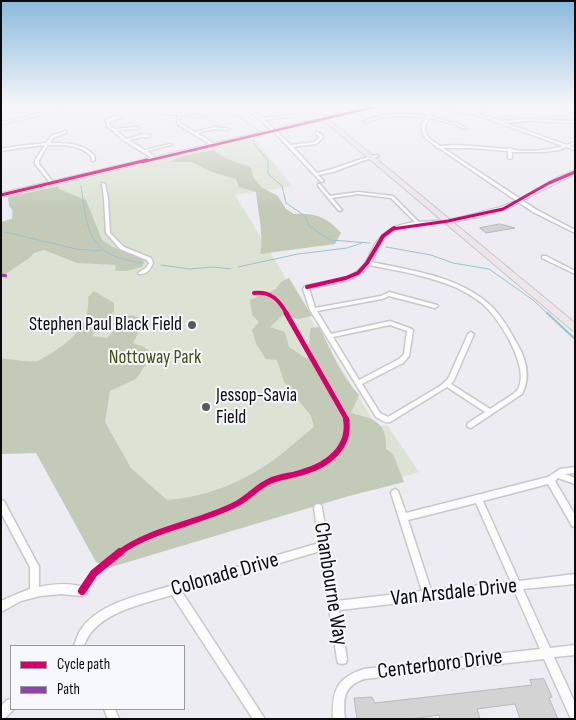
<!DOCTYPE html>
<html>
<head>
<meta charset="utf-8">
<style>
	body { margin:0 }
	#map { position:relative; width:576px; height:720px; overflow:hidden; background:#ececf2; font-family:"Sofia Sans Condensed",sans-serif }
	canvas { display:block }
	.frame { position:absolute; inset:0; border:2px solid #0b0b0e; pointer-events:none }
	.legend { position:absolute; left:10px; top:645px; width:175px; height:65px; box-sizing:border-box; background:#f7f7fe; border:1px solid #99999e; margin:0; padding:6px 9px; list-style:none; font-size:15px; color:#0b0b0e }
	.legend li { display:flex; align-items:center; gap:10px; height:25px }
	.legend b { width:25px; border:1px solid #99999e }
</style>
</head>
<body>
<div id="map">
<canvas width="576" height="720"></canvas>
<div class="frame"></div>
<ul class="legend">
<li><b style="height:6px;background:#d6006c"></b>Cycle path</li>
<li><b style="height:6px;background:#8e44ad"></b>Path</li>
</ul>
</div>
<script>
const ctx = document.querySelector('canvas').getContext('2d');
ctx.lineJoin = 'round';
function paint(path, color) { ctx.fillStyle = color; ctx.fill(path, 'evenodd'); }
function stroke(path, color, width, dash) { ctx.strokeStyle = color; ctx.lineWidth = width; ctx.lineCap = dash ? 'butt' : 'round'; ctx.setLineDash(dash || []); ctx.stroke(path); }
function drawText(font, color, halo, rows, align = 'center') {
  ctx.font = font + ' "Sofia Sans Condensed",sans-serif'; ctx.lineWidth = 4; ctx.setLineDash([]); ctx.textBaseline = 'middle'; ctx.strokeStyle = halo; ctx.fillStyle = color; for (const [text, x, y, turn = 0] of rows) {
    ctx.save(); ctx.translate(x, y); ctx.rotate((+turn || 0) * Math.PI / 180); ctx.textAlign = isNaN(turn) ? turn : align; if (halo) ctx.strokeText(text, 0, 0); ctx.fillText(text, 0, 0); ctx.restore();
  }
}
paint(new Path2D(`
	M254,138l38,48 -57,9 142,232 10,-2 32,47 -319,93 -64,-113 -35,2v-232l11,-3 -2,-24z`), '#dde3d4');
paint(new Path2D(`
	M213,150l12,8 26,9 2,10 8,10 17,9 8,13 8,5c21,-1 33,3 47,19l-6,11 -75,10c4,-20 -2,-41 -4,-62l-17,-5 -3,-8 -24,-7 -21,-10h-22l15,-6z
	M58,186l1,3 27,11 16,40 11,7 32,13 -3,7 -15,4h-12l1,-6 -39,-2 -33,-13 -10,3 -6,6 -27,18v-55l11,-3 1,-9 -4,-4 -1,-9z
	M289,278l23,38 -14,3 -15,-4 -13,12 15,5 4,15 18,12c3,-11 1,-20 4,-31l8,-1c13,24 21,48 40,68l-8,18c23,6 36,8 35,36l7,5 11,28 -55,14 -241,72 -12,-6 -60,-109 -35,1v-95c12,-1 23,4 35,2 6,-1 11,-6 17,-9 20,-12 38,-30 35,-55l6,-6 20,12v8l-22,25 15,2 12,-14 -2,-7 15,-2 13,5 -12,23 11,4 9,7 -17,25 -26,12 -5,31 26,46 36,32c38,-3 74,-17 105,-39 15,-10 27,-23 42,-34l-3,-11 -27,-34 -7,-22 -11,-1 -10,-15 -4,-14 7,-8 -7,-7 -2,-15 26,-11 5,-7z`), '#c3cbb8');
stroke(new Path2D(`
	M235,114l24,17 -2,2
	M254,139v5l14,17v13l14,12 4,17 19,13 4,10 21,14 40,3
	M81,186c7,48 7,69 61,77
	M5,232l71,17 25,2
	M386,247l45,8 22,8 36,6 44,31 15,14
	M161,265l28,4 24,-2 18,2
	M238,267l60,-13 49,-6 15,-5`), '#9cc2c9', 1);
stroke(new Path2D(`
	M547,313l28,26`), '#9cc2c9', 2);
const building = new Path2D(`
	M500,224l15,4 -29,5 -6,-5z
	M544,679l8,18 -3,1 9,21h-38l-5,-15 -38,5 3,10h-40l-1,-4 -28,4h-54l-3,-21 18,-1 3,6 157,-18 -2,-5z`);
paint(building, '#d4d3d4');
stroke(building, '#b9b7b9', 1);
const street = new Path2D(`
	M189,107h3l-7,7 22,2 -1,1 -23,-2 -4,3 1,5 15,9 20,-5 15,2 -2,1 -13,-1 -18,4 18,11v2h-2l-36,-22v-6l3,-3 -19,-1 -7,-5 2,-1 6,4 20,1z
	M242,107h3l17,11 34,-4 -1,2 -31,4 27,25 23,-3 6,-5 -4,-3v-2h2l5,4v2l-7,6 -23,3 24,26c20,-4 39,-14 60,-18l2,1 -17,5 -29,11 -15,3 6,6 -3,1 -47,-50 -20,-17z
	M433,107h8l32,5 20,-5h5l-21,6 24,8 25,-2 49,2v2l-49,-2 -21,2 62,22 8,-3v2l-5,2 5,2v2l-9,-3 -7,3 -17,2h-30v6l-2,1 -2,-1v-7l-36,-3h-29l94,62 38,20v3l-42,-21 -94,-64h-2c-9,-10 -14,-7 -16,-23l6,-7c-24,-3 -39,-4 -62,5l-2,-1c20,-11 43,-9 65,-6l6,-8zM437,108l40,7 86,31c-12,4 -42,8 -53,2l-2,1 -36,-3 -17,-1 -15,1 -10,-7 -4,-5 -1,-9 5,-7 24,6 10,5 3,-1 -11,-5 -25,-6z
	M557,107h5l13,4v2z
	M115,116l8,1 -14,5 1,4 5,3 23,-2 2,1 -2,1 -22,1 10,9 19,-5 6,1 -1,2h-8l-13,3 16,10 25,-6 2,1 -25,6 10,8 -3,1c-10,-8 -21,-13 -31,-20 -6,-5 -10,-10 -16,-13v-5h-2v-2z
	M65,131l1,2 -13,5 -3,5c17,0 32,0 44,12l1,5 -3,1 -1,-5c-12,-12 -27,-11 -43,-11l-9,15v4l14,18v2h-2l-16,-20v-4l10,-15 -26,3 -18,3v-2l18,-3 27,-3 5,-7z
	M102,183l3,1 3,15 2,34 14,14 27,11 2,5c-2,6 -7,12 -14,11l-1,-1 9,-6 2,-4 -2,-3 -27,-11 -14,-16 -2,-34z
	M318,184h2l10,12 28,-4 35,4 26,26 31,-2v2h-2c-19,3 -50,0 -64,16 -6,7 -9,16 -13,24 38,8 88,14 119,43 11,10 19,24 26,37 10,16 15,35 6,52l-51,34 -3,-1 -1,-2 1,-2 17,-11 -38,-25 -57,35c-4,2 -10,-3 -14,-5l-66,-107 -7,-21 2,-3c18,-4 41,-4 55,-17 6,-5 9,-12 12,-19 10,-19 22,-25 43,-28l-24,-24 -33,-4 -26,4 10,12 -3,1 -21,-25zM369,265c30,6 61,11 88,23 10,5 21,11 29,19 15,15 44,61 32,82 -3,5 -22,16 -28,20l-39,-25 3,-4 20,-46 -3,-2 -3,2 -20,45 -8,7 -52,31 -8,-4 -18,-29 41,-21 6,-7 4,-26 -1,-1 -22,-8 -59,13 -14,-23 65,-12 7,-3 46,12 3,-2 -1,-1 -48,-13 -8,4 -66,12 -6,-20c21,-4 46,-5 60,-23zM390,325l17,6 -3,23 -5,5 -40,21 -26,-43z
	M542,256h4l29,15v3l-33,-16z
	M575,467v6l-10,1 10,4v6l-17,-6 -3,3 20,34v12l-3,-1 -24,-42 -65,17 36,80 56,-7v10l-52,5 27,59 25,-3v10l-21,2 21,46v16h-4l-27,-60 -180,20c-21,7 -21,20 -19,40h-12c-1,-28 3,-41 31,-50l176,-20 -26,-59 -175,20 8,49 -1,4 -4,1 -4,-1 -1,-4 -17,-108 -138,41 83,127h-12l-81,-124c-29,9 -78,18 -88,51h-10c2,-6 4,-13 8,-18 19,-26 60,-33 88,-42l4,-2 1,1 144,-42 -5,-35 1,-3 3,-1 3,1 1,3 15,93 85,-10 -31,-98 1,-2 3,-2 3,2 8,22 142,-36 12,-8zM476,503l35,79 -80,8 -23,-70z
	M1,500l3,1 33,62 2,3v21c15,-3 32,-5 46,1l2,3 -2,3 -3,2 -21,-2 -21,2 -19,5 -20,11v-11l16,-7 13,-5v-22l-29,-54z
	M11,699v10h3l-9,9 -4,1v-13l6,-6z
	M104,709h11l4,10h-11z`);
const secondary = new Path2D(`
	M368,107h8l-375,90v-4z
	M575,170v4l-71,36 -29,8 -27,5 -3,-2 55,-14 17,-7 41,-23z`);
const primary = new Path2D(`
	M64,107h9l-72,18v-3z
	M305,107h5l23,16 242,200v8l-3,-1 -243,-205z`);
stroke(street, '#c8c8cc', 3);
stroke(secondary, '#c8c8cc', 2);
stroke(primary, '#c7c7ca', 2);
paint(street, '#fcfcfd');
paint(secondary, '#f4f1f5');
paint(primary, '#ece6eb');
stroke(new Path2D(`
	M1,275l6,1`), '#8e44ad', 3, [6, 3]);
stroke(new Path2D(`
	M142,162l232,-55`), '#d6006c', 2.5);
stroke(new Path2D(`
	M1,195l146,-35
	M392,229l56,-8 55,-12 46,-26 26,-11`), '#d6006c', 3);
stroke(new Path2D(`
	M307,287l39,-9 12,-5 9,-10 16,-27 11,-8
	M254,293c17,-2 25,7 33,21`), '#d6006c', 4);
stroke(new Path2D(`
	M286,313l61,107`), '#d6006c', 5);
stroke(new Path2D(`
	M119,553c30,-24 85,-31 119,-50 11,-6 20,-17 32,-22 10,-5 22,-5 33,-9 25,-7 48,-25 43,-53`), '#d6006c', 6);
stroke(new Path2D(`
	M82,591l12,-18 26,-21`), '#d6006c', 8);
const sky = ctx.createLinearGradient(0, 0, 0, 208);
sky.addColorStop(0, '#89badc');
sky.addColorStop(0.51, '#f6f6f9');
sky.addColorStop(1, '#f6f6f900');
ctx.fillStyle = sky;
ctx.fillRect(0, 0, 576, 208);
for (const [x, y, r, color] of [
	[192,325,5,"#5a5a5e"],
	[206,407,5,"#5a5a5e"]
]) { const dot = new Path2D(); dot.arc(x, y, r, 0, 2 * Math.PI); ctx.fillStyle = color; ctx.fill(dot); stroke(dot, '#f7f7fe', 2); }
drawText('19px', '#0b0b0e', '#f7f7fe', [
	["Stephen Paul Black Field",182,325],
	["Jessop-Savia",216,396,"left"],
	["Field",216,418,"left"]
], 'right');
drawText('19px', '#3f4f11', '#f7f7fe', [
	["Nottoway Park",155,358]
]);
drawText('22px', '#0b0b0e', '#f7f7fe', [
	["Colonade Drive",225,575,-16],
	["Chanbourne Way",330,584,81],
	["Van Arsdale Drive",454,593,-6],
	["Centerboro Drive",440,665,-7]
]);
</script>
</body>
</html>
